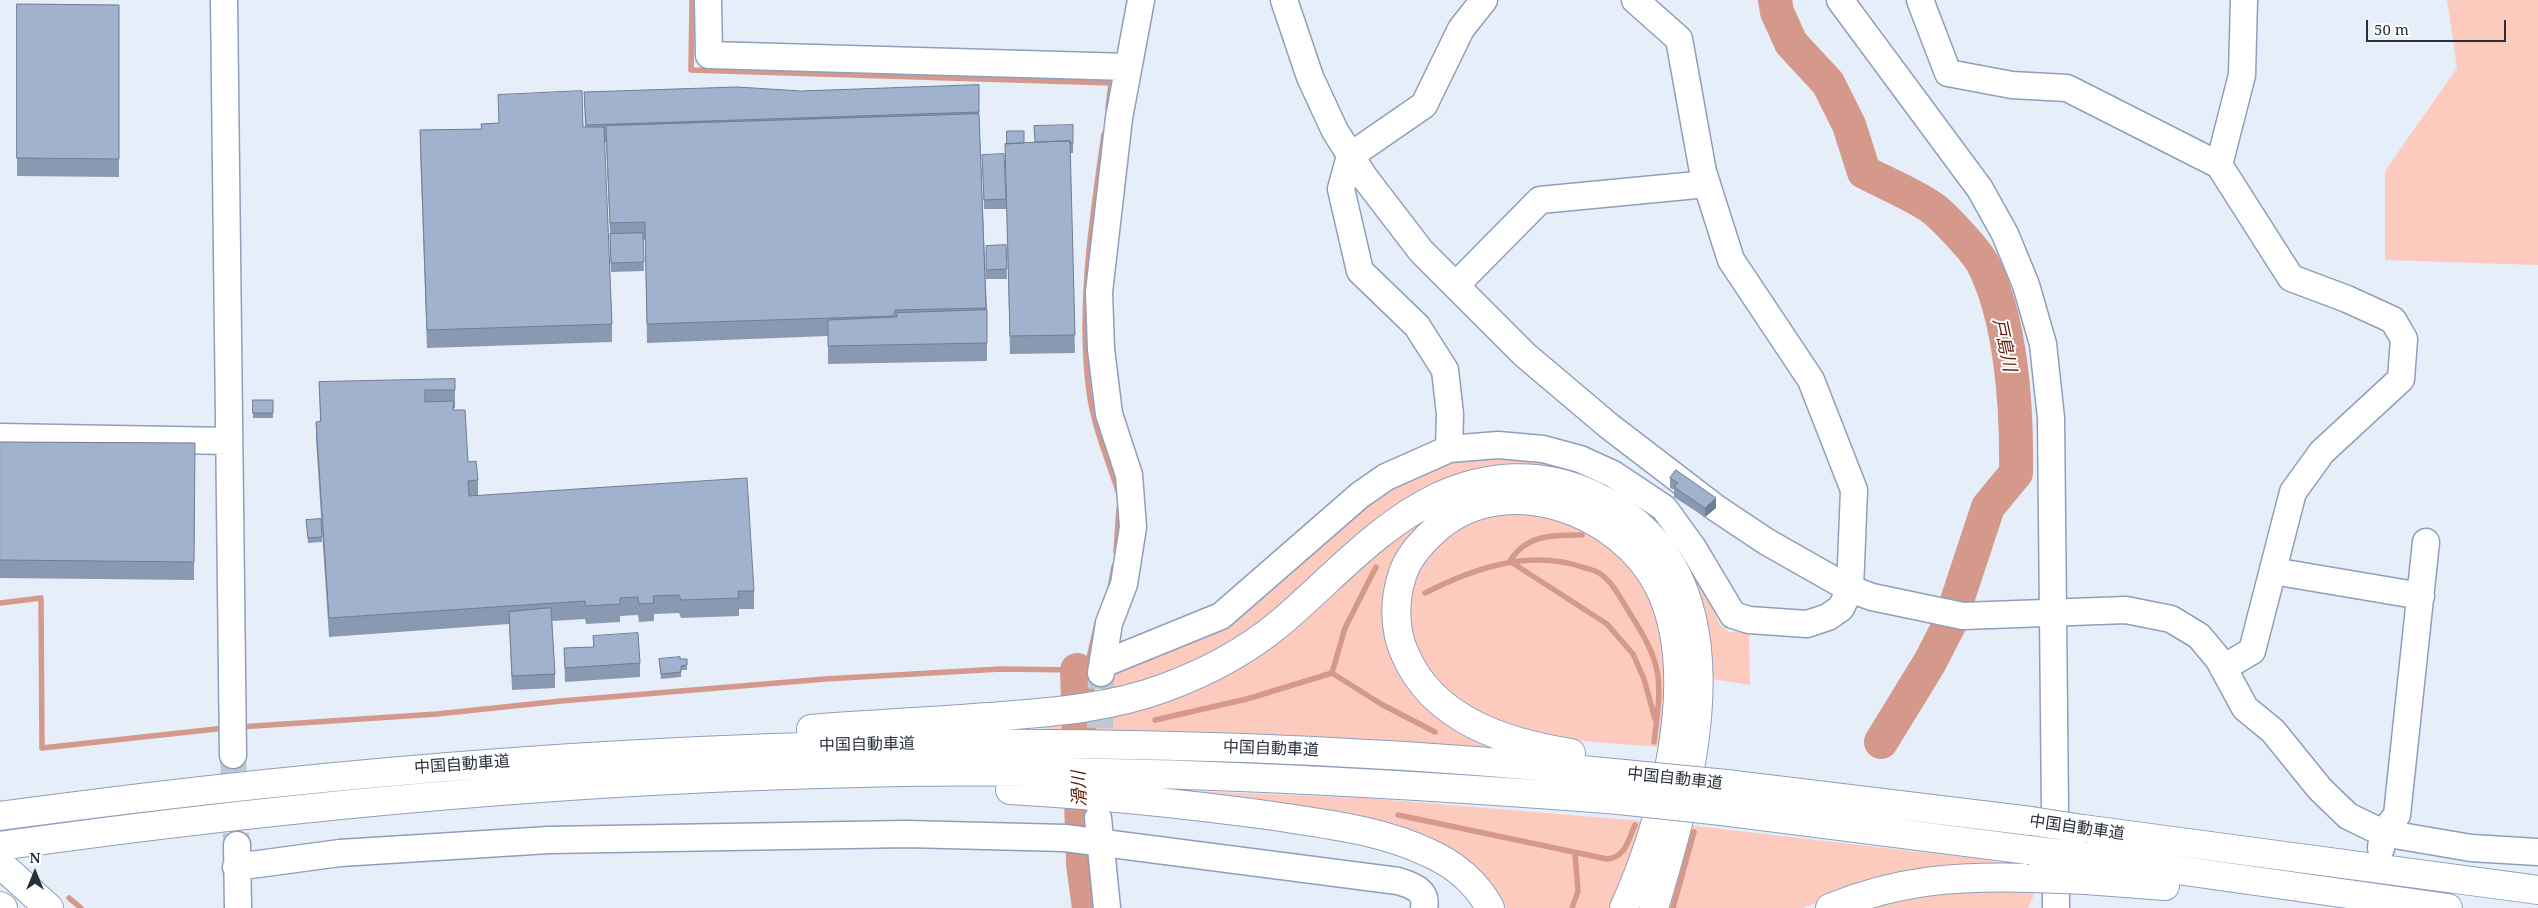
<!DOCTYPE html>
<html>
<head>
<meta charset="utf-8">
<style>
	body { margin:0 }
	#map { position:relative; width:2538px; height:908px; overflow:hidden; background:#e6eefa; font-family:"Noto Serif",serif }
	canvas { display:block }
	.north { position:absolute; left:10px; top:848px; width:50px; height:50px; -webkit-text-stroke:4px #fff; paint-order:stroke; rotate:0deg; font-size:14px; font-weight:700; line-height:20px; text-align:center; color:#292f3b }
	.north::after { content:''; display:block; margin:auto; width:18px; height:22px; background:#292f3b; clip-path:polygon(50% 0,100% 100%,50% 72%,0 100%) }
	.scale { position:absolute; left:2366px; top:20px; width:140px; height:22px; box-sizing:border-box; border:2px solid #292f3b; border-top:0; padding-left:6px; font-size:15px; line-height:18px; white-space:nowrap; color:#292f3b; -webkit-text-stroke:4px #fff; paint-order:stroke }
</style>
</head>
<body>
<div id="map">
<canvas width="2538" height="908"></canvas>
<div class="north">N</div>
<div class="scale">50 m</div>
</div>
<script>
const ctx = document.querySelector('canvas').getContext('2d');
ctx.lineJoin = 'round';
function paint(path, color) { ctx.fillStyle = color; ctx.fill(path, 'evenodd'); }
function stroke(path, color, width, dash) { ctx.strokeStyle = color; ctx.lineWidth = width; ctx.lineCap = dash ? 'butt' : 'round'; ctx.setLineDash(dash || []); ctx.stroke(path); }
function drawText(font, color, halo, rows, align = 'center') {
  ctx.font = font + ' "Noto Serif","Noto Sans JP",serif'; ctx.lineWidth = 4; ctx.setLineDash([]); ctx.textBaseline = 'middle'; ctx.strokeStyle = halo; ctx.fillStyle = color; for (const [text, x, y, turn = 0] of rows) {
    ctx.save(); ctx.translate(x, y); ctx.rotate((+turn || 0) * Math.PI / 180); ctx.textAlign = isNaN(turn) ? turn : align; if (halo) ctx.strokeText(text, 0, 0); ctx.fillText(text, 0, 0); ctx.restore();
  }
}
paint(new Path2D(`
	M2447,0h91v265l-153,-5v-89l72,-103z
	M1520,456l82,22 44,28 28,29 23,41 23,49 9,7 20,-2 1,55 -38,-6 -10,-73 -10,-25 -52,-69 -18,-14 -27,-15 -101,-15 -250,170 -70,36 -67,20 1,-14 4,-8 229,-148 59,-43 53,-23z
	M1521,511c17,4 40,5 55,12 95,48 94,132 84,224 -59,-5 -136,-6 -189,-38 -82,-50 -87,-146 5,-190 12,-6 31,-6 45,-8z
	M1437,514c-12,9 -29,19 -36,33 -25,43 -22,108 12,146 24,27 57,41 89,56 -108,-8 -217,-15 -326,-18 -48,-1 -97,2 -145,-4l105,-18 64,-20 50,-29 167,-139z
	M1121,788l244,10 278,23 -32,87h-106c-20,-42 -60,-64 -102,-78z
	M1688,825l292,34 29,5 -140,18 -66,26h-138z
	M2034,889l-1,8 -5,11h-167l56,-14z`), '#fccbbe');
stroke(new Path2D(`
	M692,0l-1,70 420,13 -3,25
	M1104,134c-12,85 -26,172 -15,258 5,36 19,68 30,102
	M1116,552l3,-44
	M1510,561c17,-27 44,-26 72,-26
	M1511,562l96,62 26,30 11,25 11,40
	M1110,588l4,-22
	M1425,593c47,-24 103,-44 157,-26 5,2 13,3 17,6 14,9 22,26 30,39 35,54 33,68 25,130
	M0,603l41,-5 1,150 183,-20
	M1332,673l13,-45 31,-61
	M1155,720l92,-21 85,-26 49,31 54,28
	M239,727l198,-13 124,-13 264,-22 176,-10 76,1 11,-8 9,-39
	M1398,815l209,44c19,-2 21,-19 28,-34
	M69,898l12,10
	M1572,908l6,-17 -3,-37
	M1673,908l21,-76`), '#d4998a', 5.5);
stroke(new Path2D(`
	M1775,0l2,12 14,31 37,40 21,42 15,47c19,10 57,26 71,38 11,9 42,42 48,54 29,57 34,146 33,209l-28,34 -39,118 -19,37 -49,80
	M1077,670l6,194 6,44`), '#d4998a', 34);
stroke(new Path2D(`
	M233,755l3,84
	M1099,767l2,-94`), '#c0c8d4', 26, [26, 13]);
const minor = new Path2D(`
	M224,0l9,755
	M708,0l1,55 419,12
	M1284,0l26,77 25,54 30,47 56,73 104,104 84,71 107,82 51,34 83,47 22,8 91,19 163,-6 45,9 28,17 20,24 26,48 28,23 47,58 28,27 35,17 88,15 67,4
	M1840,0l140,189 25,45 21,51 17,59 8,74 5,490
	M1920,0l28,73 64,12 55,3 152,77 72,113 56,21 46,21 11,19 -3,40 -79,73 -29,40 -41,159 -29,17
	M2219,165l23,-90 2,-75
	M1456,285l84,-85 167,-16
	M0,437l229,4
	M1449,449l1,-35 -5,-44 -28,-44 -57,-55 -19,-82 9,-33 74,-51 37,-76 23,-29
	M2273,571l148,25
	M1103,664l118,-48 139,-121 26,-18 63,-28 49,-4 45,4 37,10 33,15 51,34 29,40 40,67 16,5 58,4 21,-7 13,-9 9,-19 4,-99 -43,-110 -80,-120 -28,-88 -24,-133 -44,-39
	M1101,673l8,-50 15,-39 9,-57 -4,-52 -20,-61 -8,-65 -2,-57 20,-174 22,-118
	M1098,818l9,90
	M237,845l1,63
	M2381,848l2,-15 14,-18 29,-273
	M236,867l104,-14 209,-13 358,-6 158,4 333,43c13,4 30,9 26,27`);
const highway = new Path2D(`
	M811,729c64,-5 128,-8 191,-13 54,-4 111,-9 162,-28 41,-15 81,-36 115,-64 51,-43 98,-98 159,-127 49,-23 103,-26 153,-3 163,76 103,282 63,414
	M1571,753c-65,-10 -138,-33 -166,-99 -11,-24 -11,-53 -3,-78 5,-18 18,-32 32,-45 69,-64 188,-21 226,58 42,89 3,234 -36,319
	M1726,784l305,37
	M1010,790c89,5 176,14 264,26 52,8 107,14 155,37 25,11 48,30 61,55
	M1722,811l307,39
	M0,816c537,-74 1084,-97 1624,-42
	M2083,829l455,61
	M0,846c285,-40 573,-67 861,-73 253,-6 506,8 758,27
	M2085,857l363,51
	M0,864l49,44
	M2086,880l79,6
	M0,906l3,2
	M1830,908c70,-29 129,-32 203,-30`);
stroke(minor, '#8e9fbb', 29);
stroke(highway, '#8e9fbb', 30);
stroke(minor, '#fff', 26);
stroke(highway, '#fff', 28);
const highwayBridge = new Path2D(`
	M1624,774l102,10
	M1619,800l103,11
	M2031,821l52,8
	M2029,850l56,7
	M2033,878l53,2`);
stroke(highwayBridge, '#8e9fbb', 30, []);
stroke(highwayBridge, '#fff', 28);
paint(new Path2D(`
	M17,4l102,1v172l-102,-1z
	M979,85v29l8,196v51l-159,3v-28l-181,7 -2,-103h-2l1,31 -33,1 -1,-38 -4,-92 -2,1 8,181v18l-185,6 -7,-200v-18l61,-1v-5l17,-1 87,4 -1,-35 217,-1z
	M1073,125v28h-3l5,200 -65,1 -5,-210 29,-2z
	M982,155l24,44v10h-22z
	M1006,245l1,34h-21v-33z
	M455,379v29h-1v2l14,52 10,18v16l276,95v18h-15v7l-58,2 -2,-5 -25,1v7l-15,1 -1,-7 -18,1v6l-34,2 -1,-5 -33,2 3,53v14l-43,2 -3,-66 -180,13 -13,-197v-18l4,-1 -1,-39z
	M253,400h20v18h-20z
	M0,442l195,1 -1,137 -194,-2z
	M1676,470l40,38 -11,9 -31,-20v-7l-4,-2v-10z
	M321,519l1,23 -14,1 -2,-23z
	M593,636l47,27v14l-75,5 -1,-34 29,-1z
	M659,659h28v11h-6v7l-20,2z`), '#8a99b2');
paint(new Path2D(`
	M1716,498v10l-11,9v-9z`), '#717d91');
const building = new Path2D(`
	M17,4l102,1v154l-102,-1z
	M979,85v27l-393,13 -2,-33 153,-5 64,4z
	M582,91l1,36h21l8,197 -185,6 -7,-200 62,-1 -1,-5 18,-1 -1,-28z
	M979,114l7,194 -91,2 -1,6 -247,8 -2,-102 -35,1 -4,-97z
	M1073,125v18h-3v-2l-35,1 -1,-16z
	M1007,131h17v12l-17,1z
	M1070,141l5,194 -65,1 -5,-192z
	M1004,154l2,45 -22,1 -2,-45z
	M643,233l1,29 -33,1 -1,-29z
	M1006,245l1,24 -21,1v-24z
	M987,310v33l-159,3v-26l69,-3v-4z
	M455,379v11h-30v12l29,-1 -1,9h12l3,52 8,-1 2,19 -10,1 1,15 278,-18 7,113h-16l1,7 -58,2 -2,-5 -26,1 1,7 -15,1 -1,-7 -18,1v6l-34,2 -1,-5 -256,17 -13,-196 5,-1 -2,-39z
	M253,400h20v13h-20z
	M0,442l195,1 -1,119 -194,-2z
	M1676,470l40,28 -11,10 -31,-21 4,-4 -8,-5z
	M321,519l1,18 -14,1 -2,-18z
	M551,608l4,66 -43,2 -3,-64z
	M638,633l2,30 -75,5 -1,-20 30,-1 -1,-11z
	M680,657v2h7v6l-6,1v6l-20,2 -2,-15z`);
paint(building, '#a1b2cf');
stroke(building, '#717d91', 1);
drawText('16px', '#292f3b', '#fff', [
	["中国自動車道",867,745,-1],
	["中国自動車道",1271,749,2],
	["中国自動車道",462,765,-4],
	["中国自動車道",1675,779,6],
	["中国自動車道",2077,828,8]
]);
drawText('italic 18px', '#67210f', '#fff', [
	["戸島川",2004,345,78],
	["滑川",1080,789,-92]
]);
</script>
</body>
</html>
